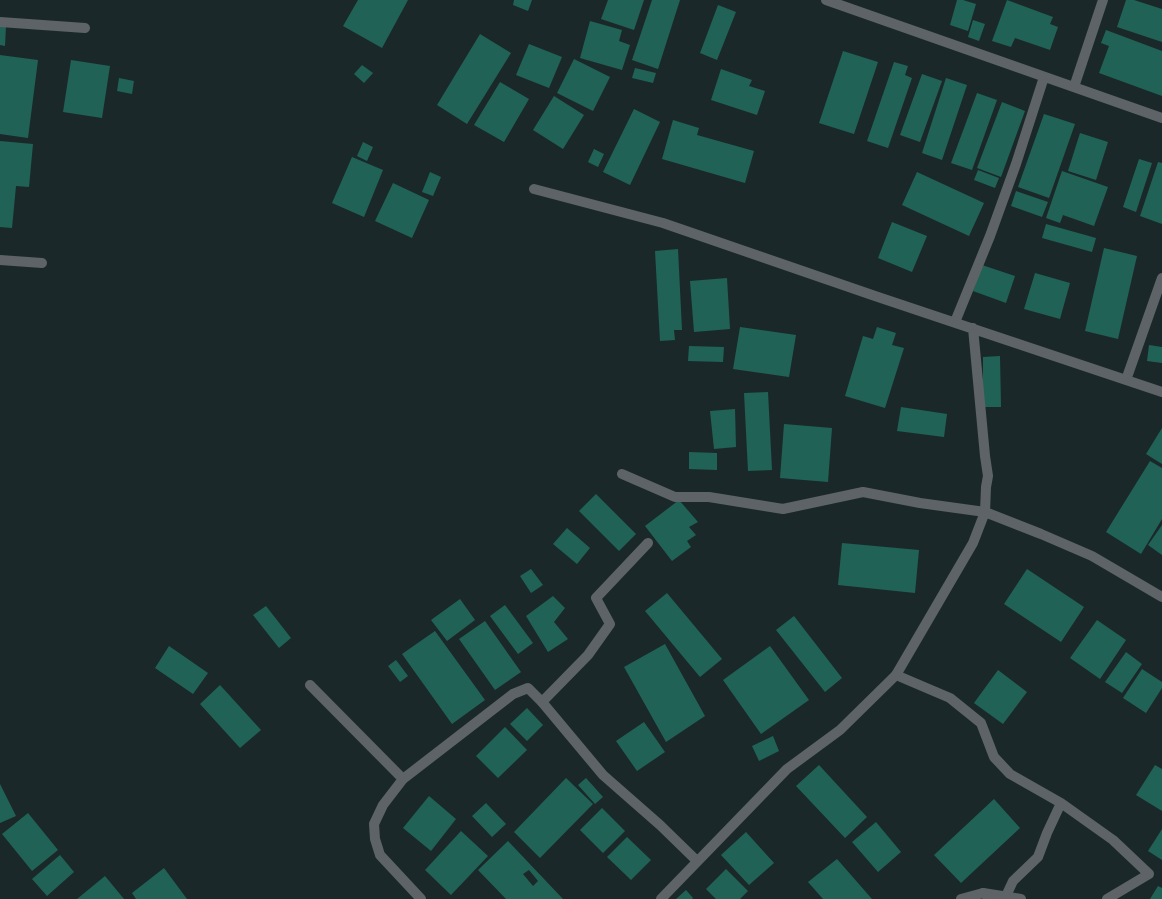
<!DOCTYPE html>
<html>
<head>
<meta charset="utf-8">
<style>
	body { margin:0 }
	canvas { display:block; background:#1a282a }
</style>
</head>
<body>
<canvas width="1162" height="899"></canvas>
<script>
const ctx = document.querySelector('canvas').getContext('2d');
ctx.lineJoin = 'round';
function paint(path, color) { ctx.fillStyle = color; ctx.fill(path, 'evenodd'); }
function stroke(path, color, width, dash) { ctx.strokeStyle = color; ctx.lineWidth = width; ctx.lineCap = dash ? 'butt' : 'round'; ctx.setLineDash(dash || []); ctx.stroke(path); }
paint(new Path2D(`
	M358,0h50l-26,48 -39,-22z
	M514,0h18l-4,11 -15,-6z
	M608,0h36l-10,30 -33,-11z
	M652,0h28l-22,69 -26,-9z
	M957,0h6l13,4 -8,27 -18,-6z
	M1007,0l46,17 -3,7 8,3 -8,23 -35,-12 -4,9 -19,-6z
	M1126,0h8l28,9v33l-45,-15z
	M718,5l18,7 -19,48 -17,-7z
	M973,20l12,4 -6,17 -11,-4z
	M590,21l32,9 -3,11 11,4 -8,25 -42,-12z
	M0,26h6l-1,20 -5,-1z
	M1106,30l56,21v45l-63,-23 10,-27 -8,-3z
	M480,34l31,19 -44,71 -30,-19z
	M529,44l33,13 -13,31 -33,-13z
	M843,51l35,11 -24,72 -35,-11z
	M0,55l38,5 -10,78 -28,-4z
	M574,59l36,18 -17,34 -36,-18z
	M71,60l39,6 -8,52 -39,-6z
	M894,62l14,4 -3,9 7,3 -24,70 -21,-7z
	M362,65l11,8 -9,10 -10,-9z
	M635,68l21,5 -3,10 -21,-5z
	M721,69l31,11 -3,6 16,5 -8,24 -46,-15z
	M922,74l20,7 -22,61 -20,-7z
	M119,78l15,3 -2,13 -15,-3z
	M946,78l21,7 -25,75 -20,-7z
	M500,82l29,17 -25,43 -30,-17z
	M977,93l20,7 -25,70 -21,-7z
	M554,96l30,19 -21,34 -30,-19z
	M1002,102l23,9 -24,66 -24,-9z
	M634,109l26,13 -30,63 -27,-13z
	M1044,114l31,10 -26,74 -31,-11z
	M673,120l26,8 -2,7 57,16 -9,32 -83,-24z
	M1080,133l28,9 -12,38 -28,-9z
	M0,141l33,3 -4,43 -13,-1 -4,42 -12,-1z
	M363,142l10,5 -6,14 -10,-5z
	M594,149l10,5 -6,13 -10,-5z
	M352,157l31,13 -19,47 -32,-14z
	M1139,159l13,4 -16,49 -13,-5z
	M1158,162l4,1v61l-22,-8z
	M978,170l21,8 -4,10 -21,-8z
	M1062,171l46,16 -14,39 -31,-11 -3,8 -14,-5z
	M430,172l11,5 -8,19 -11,-4z
	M917,172l67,31 -15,33 -67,-31z
	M393,183l36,17 -17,38 -37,-17z
	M1016,191l32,11 -6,15 -31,-11z
	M892,222l35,14 -15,36 -34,-14z
	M1046,224l50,14 -4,14 -50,-14z
	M1104,248l33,8 -19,83 -33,-8z
	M678,249l4,81h-8l1,10 -15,1 -5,-90z
	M982,265l33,11 -9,27 -33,-12z
	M1035,273l35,10 -10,36 -36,-10z
	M727,278l3,51 -36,3 -4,-51z
	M740,327l56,8 -7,42 -56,-8z
	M877,327l19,6 -4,12 12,3 -19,60 -40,-12 18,-60 10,3z
	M1149,345l13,2v16l-15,-2z
	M689,346l35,1 -1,15 -35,-1z
	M1000,356l1,51h-18v-50z
	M768,392l4,78 -24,1 -4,-78z
	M901,407l46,7 -3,23 -47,-6z
	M735,409l1,38 -22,2 -4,-38z
	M784,424l48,4 -4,54 -48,-4z
	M1162,428v36l-16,-10z
	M689,452l28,1v17l-28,-1z
	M1150,461l12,7v51l-21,35 -35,-22z
	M596,494l40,40 -17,17 -40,-40z
	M679,500l19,22 -9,5 7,8 -9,6 4,6 -19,14 -27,-35z
	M1162,525v30l-14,-10z
	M567,528l23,20 -13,16 -24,-20z
	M842,543l77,7 -4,43 -77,-8z
	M531,569l12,16 -12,8 -11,-17z
	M1027,569l57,38 -23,35 -57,-38z
	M667,593l55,66 -22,18 -55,-66z
	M553,596l12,12 -11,14 14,17 -20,13 -22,-36z
	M460,599l15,21 -28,21 -16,-21z
	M505,605l28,38 -15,11 -28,-38z
	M266,606l25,32 -12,10 -26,-33z
	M794,616l48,62 -17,14 -49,-62z
	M1097,620l29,20 -26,39 -30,-21z
	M485,621l36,51 -26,18 -36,-51z
	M435,631l50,69 -33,24 -50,-70z
	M665,644l40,72 -39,26 -42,-75z
	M169,646l39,27 -15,21 -38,-26z
	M770,646l39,54 -48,34 -38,-54z
	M1126,652l16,12 -20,29 -17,-11z
	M396,660l12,16 -8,6 -12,-16z
	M1142,669l20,13v6l-16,25 -23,-15z
	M998,670l29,22 -24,32 -29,-21z
	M220,685l41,45 -21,18 -40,-44z
	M527,708l16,17 -16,16 -17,-17z
	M644,722l21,30 -28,19 -21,-30z
	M505,727l22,23 -29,28 -22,-22z
	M773,736l6,15 -20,10 -7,-15z
	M819,765l48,52 -22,21 -49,-52z
	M1155,765l7,4v42l-26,-16z
	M566,778l27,26 -53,54 -26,-26z
	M586,778l17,19 -8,7 -17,-19z
	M0,784l16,32 -16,7z
	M429,796l27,23 -25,32 -28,-23z
	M994,799l26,29 -59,55 -27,-28z
	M486,803l20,21 -14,13 -20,-21z
	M602,808l23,23 -22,22 -23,-23z
	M28,813l30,37 -26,21 -30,-37z
	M876,822l25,30 -23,20 -26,-30z
	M1162,829v31l-14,-9z
	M461,831l27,25 -37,39 -26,-25z
	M746,832l28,31 -25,22 -28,-30z
	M627,837l24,23 -20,20 -24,-23z
	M508,841l55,58h-57l-28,-29zM529,870l9,11 -5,5 -10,-12z
	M60,855l14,17 -27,24 -15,-17z
	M837,859l35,40h-49l-15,-17z
	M164,868l23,31h-51l-4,-6z
	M726,869l22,22 -8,8h-24l-10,-10z
	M105,876l19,23h-47z
	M1158,886l4,2v11h-12z
	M686,890l7,8 -1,1h-16z`), '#206255');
stroke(new Path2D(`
	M896,675l54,23 31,25 13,34 16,17 51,29 52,37 36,34 -42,25
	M542,702l46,-47 22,-31 -14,-26 52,-55
	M983,893l38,6
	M1006,896l7,-15 25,-24 9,-24 14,-30`), '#5e6367', 10);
stroke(new Path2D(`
	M826,0l336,118
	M0,22l85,6
	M1074,87l29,-87
	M534,189l129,34 212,73 287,96
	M0,260l42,3
	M955,322l35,-86 26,-72 28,-87
	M1126,380l36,-102
	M622,474l53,23h34l74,12 80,-17 57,11 65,9 56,22 51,22 70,41
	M310,685l93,94
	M421,899l-41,-44 -5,-16 -1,-15 9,-19 20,-26 110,-85 15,-6 14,14 61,73 57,50 37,36
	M661,899l126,-130 53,-39 56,-55 77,-132 12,-31 1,-25 2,-11 -3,-20 -12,-128
	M961,899l22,-6 8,6`), '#5e6367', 10);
</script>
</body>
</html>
